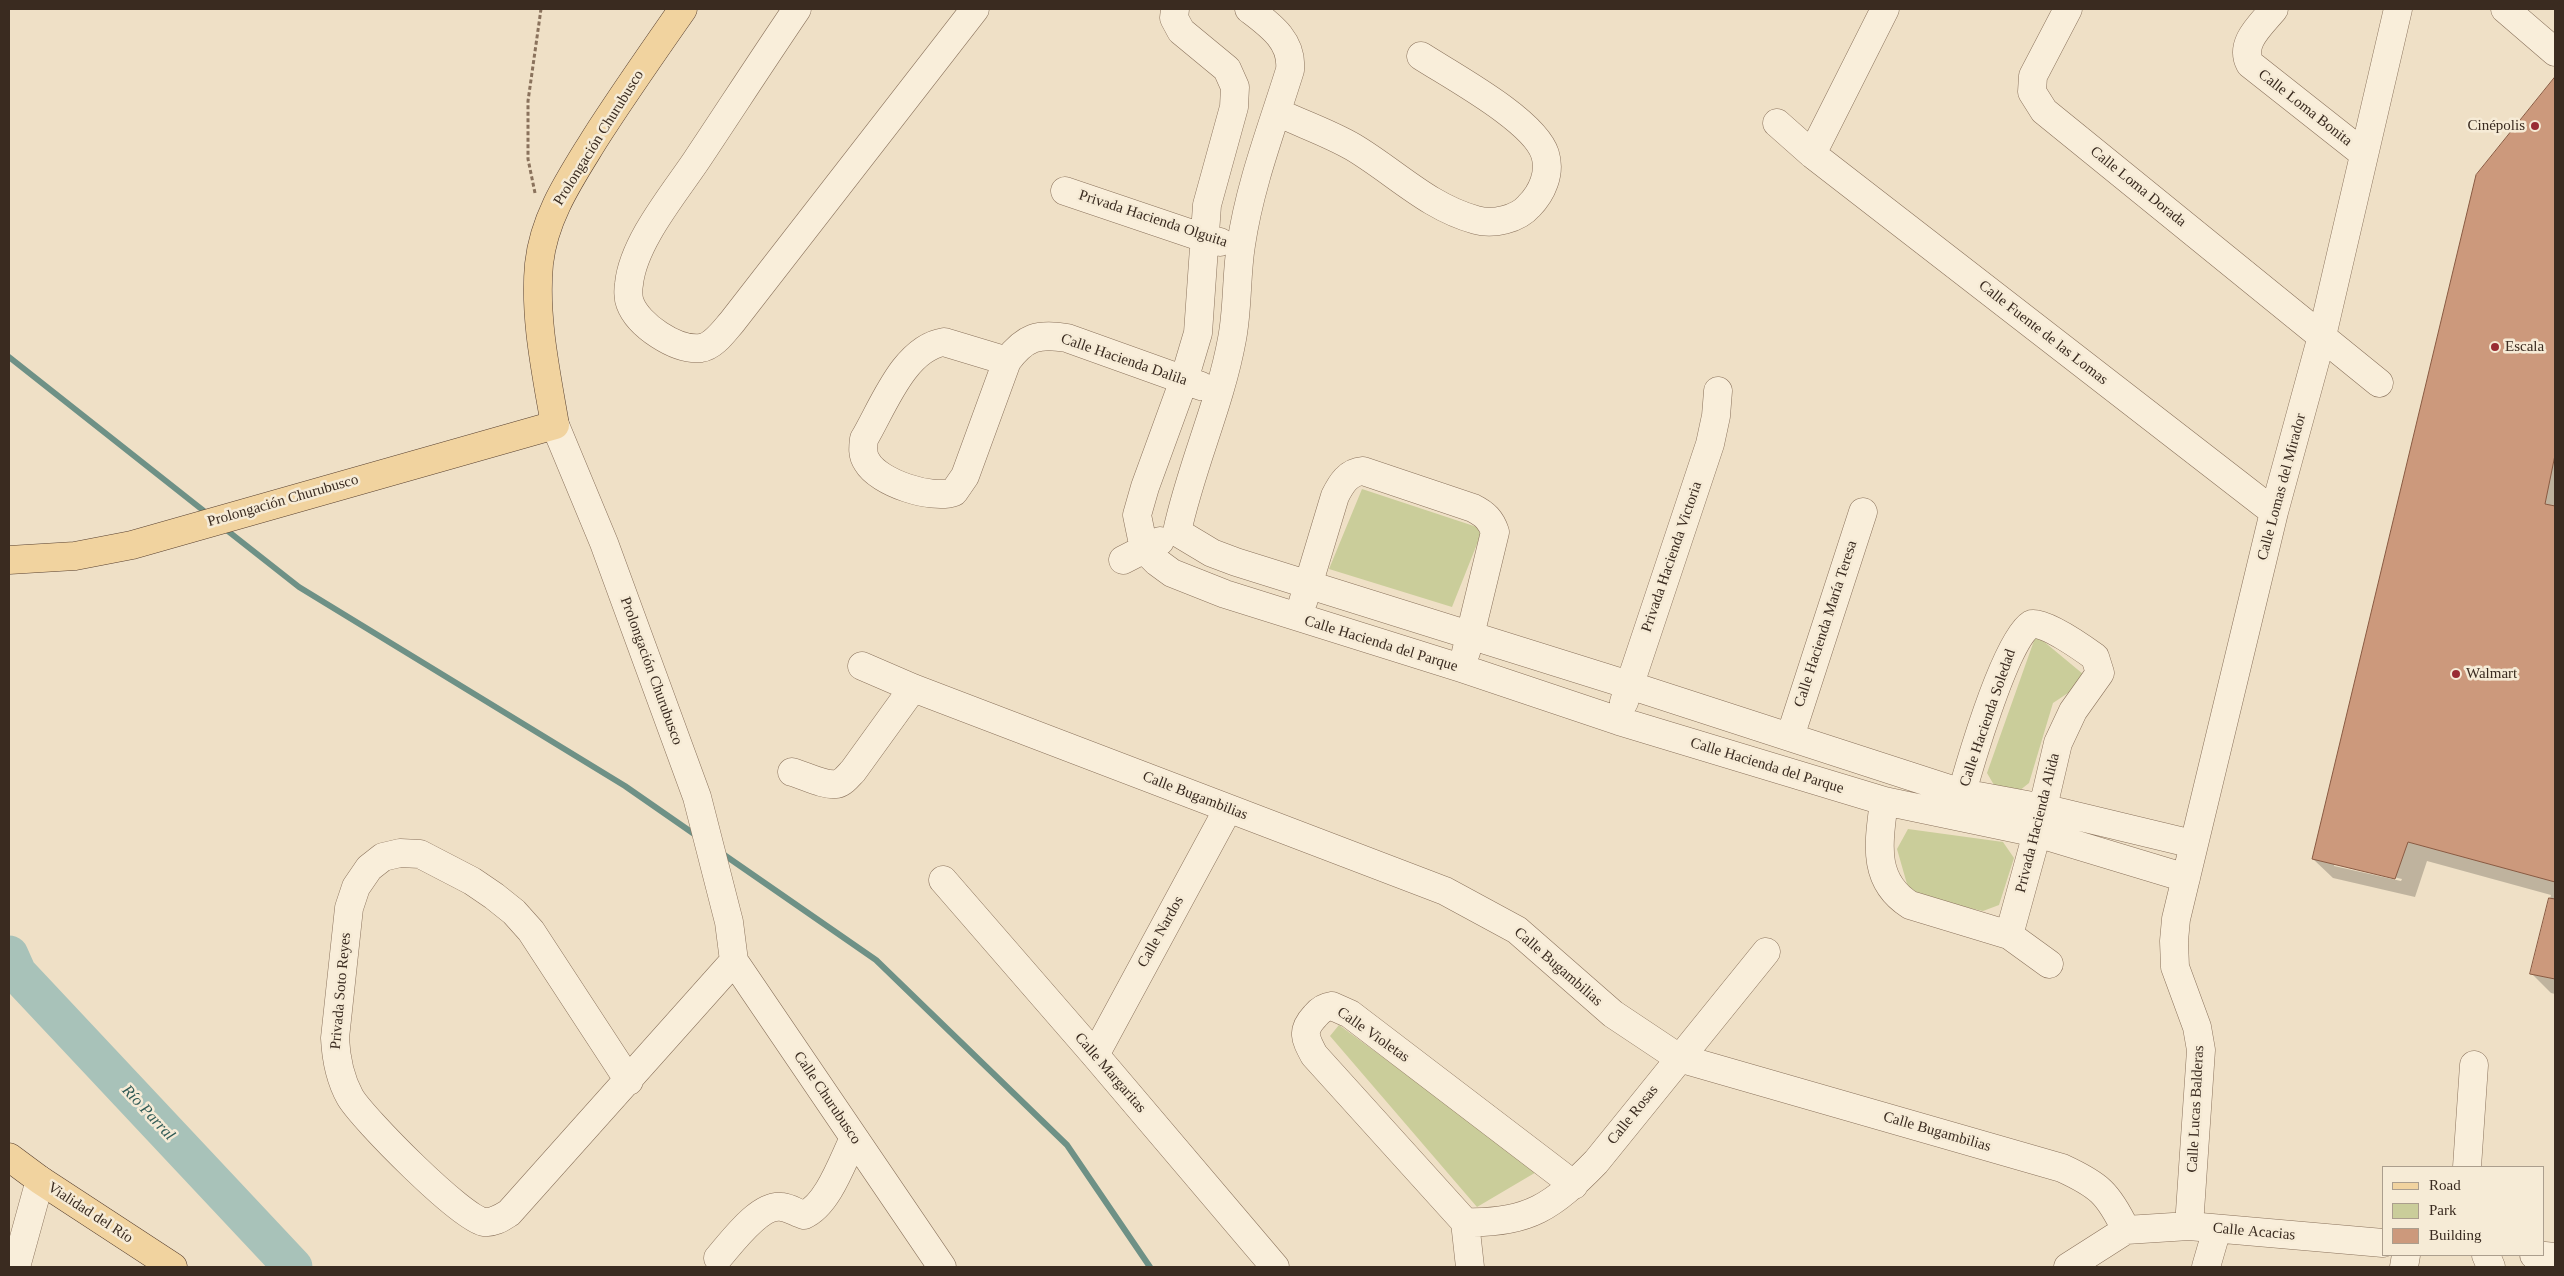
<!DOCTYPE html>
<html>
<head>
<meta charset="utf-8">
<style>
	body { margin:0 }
	#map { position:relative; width:2564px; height:1276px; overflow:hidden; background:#efe0c6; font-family:"Times New Roman",serif }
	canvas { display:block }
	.frame { position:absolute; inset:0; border:10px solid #3a2b20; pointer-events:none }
	.legend { position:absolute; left:2382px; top:1166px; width:162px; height:90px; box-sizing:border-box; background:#f6ebd6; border:1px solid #ab9e8d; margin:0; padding:6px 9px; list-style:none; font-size:15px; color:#3a2b20 }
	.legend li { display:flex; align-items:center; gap:10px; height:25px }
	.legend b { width:25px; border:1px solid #ab9e8d }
</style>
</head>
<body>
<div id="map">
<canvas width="2564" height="1276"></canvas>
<div class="frame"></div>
<ul class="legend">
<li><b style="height:6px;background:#f1d39f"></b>Road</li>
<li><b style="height:14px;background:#cacd9a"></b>Park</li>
<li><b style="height:14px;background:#cc997c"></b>Building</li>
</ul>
</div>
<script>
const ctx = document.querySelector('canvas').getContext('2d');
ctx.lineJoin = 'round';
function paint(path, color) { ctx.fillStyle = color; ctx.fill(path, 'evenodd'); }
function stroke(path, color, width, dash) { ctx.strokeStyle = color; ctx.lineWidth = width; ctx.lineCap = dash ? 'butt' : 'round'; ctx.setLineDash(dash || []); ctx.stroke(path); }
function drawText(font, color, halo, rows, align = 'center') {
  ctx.font = font + ' "Times New Roman",serif'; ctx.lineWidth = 5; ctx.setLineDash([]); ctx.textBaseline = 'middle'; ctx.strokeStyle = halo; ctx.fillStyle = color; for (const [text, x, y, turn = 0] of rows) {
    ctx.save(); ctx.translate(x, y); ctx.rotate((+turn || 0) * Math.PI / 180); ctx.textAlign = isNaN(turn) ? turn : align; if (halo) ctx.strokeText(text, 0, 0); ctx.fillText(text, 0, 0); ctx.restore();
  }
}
paint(new Path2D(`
	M1362,489l121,40 -31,78 -123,-38z
	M2036,635l53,44 -36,24 -24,80 -10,8 -25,-6 -7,-12z
	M1908,829l95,13 11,16 -15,47 -16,6 -65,-14 -11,-13 -10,-35z
	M1339,1025l199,146 -61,36 -147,-171z`), '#cacd9a');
paint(new Path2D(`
	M2555,79v915l-4,-1 -19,-19 19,-79 -124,-34 -12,36 -82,-19 -20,-19 164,-683zM2334,863l68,16 -1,2 -67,-15z`), '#0003');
stroke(new Path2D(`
	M9,357l200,158
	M224,528l75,59 326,199 72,50
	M720,852l156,108 191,185 83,122`), '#6e9186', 6);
stroke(new Path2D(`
	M9,955l8,18 276,294`), '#a8c2b9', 39);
const building = new Path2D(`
	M2555,77v378l-10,49 10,2v376l-147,-40 -13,37 -83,-20 164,-684z
	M2549,898l6,1v80l-25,-5z`);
paint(building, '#cc997c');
stroke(building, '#895a42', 1);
const minor = new Path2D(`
	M797,9c-34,50 -67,101 -101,152 -23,34 -63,82 -67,123 -1,5 -1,14 1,19 8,22 46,48 71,45 13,-2 23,-17 31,-26l243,-313
	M1175,9l-1,9 7,13 46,38 8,18 -1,20 -27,98 -9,128 -14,47 -39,107 -8,28 7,34 13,13 15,11 53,21 236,74 158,53 265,80 153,32 149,45
	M1249,9c21,16 44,32 41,61 -18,58 -40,114 -49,175 -5,31 -3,63 -9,94 -12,66 -41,127 -55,193l35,21 24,9 393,123 333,108 81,15 150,36
	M2068,9l-35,67 -1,16 12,19 335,272
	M2274,9c-13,16 -35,34 -24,55l114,90
	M2505,9l50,43
	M1277,112c25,12 52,21 76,35 42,25 75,60 123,73 17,5 42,-1 53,-14 13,-13 22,-33 16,-52 -11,-34 -93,-78 -124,-98
	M1777,123l35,31 462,358
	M1812,154l73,-145
	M1065,191l139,47 16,4
	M1007,361l-63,-19c-40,6 -61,65 -80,97 -1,8 -2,16 3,23 12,21 65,38 87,30l11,-16 42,-115c18,-24 31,-28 60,-23l134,48
	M555,425l49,118 93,254 32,125 5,39 208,306
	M1123,560l37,-19
	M1303,602l32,-106c6,-12 13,-24 28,-25l110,37c12,6 18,12 22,24l-29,120
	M862,666l51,22 532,203 72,39 96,84 66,44 383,110c37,17 46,25 64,62
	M1624,702l86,-258 6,-28 2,-25
	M1790,737l73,-225
	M792,772c12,3 32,14 45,12 6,-1 12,-9 16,-13l60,-83
	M1884,801c-5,41 -13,79 26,104l99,30 40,29
	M1957,810c8,-29 50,-179 75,-186 13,-3 52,25 63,33l5,16 -27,38 -15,32 -21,90 -28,102
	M943,880l152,175 180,212
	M1095,1055l133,-246
	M629,1081l-98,-150 -17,-19 -20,-16 -22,-15 -52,-27 -20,-1 -17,4 -14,11 -13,19 -7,21 -14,130c1,21 5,41 15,59 12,21 113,123 134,125 10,1 17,-4 25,-9l225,-252
	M2467,1167l7,-102
	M1465,1222l-151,-167c-9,-17 -13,-24 1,-39 5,-6 9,-9 17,-10l18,8 224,171
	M1465,1222c64,2 88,-16 131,-60l170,-210
	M1465,1222l5,45
	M2189,1226l12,-176 -4,-23 -22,-60 -1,-26 2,-22 98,-407 48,-176 76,-327
	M2486,1255l5,12
	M2534,1255l21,2
	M718,1258c14,-16 42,-55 64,-51 8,1 15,6 22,8 24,-10 39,-55 50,-77
	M16,1267l24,-87
	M2068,1267l58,-37 63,-4 194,17
	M2206,1267l11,-38
	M2404,1267l2,-12`);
const major = new Path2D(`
	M9,560l66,-4 57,-11 423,-120c-9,-53 -21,-108 -16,-161 5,-47 31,-85 55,-124 28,-44 59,-88 89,-131
	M9,1157l31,23 133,87`);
stroke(minor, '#8a725c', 29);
stroke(major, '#584030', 29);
stroke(new Path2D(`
	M535,193l-7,-34v-58l13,-92`), '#8a725c', 3, [4, 2.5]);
stroke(minor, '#f9eeda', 28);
stroke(major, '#f1d39f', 28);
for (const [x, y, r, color] of [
	[2535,126,5,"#992c33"],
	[2495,347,5,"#992c33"],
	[2456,674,5,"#992c33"]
]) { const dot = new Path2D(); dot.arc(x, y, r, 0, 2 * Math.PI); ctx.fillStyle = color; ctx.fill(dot); stroke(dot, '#f6ebd6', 2); }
drawText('15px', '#3a2b20', '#f6ebd6', [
	["Calle Loma Bonita",2305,108,38],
	["Prolongación Churubusco",599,138,-58],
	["Calle Loma Dorada",2138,187,39],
	["Privada Hacienda Olguita",1153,219,18],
	["Calle Fuente de las Lomas",2043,333,38],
	["Calle Hacienda Dalila",1124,360,19],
	["Calle Lomas del Mirador",2282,487,-75],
	["Prolongación Churubusco",283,501,-16],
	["Privada Hacienda Victoria",1672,557,-71],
	["Calle Hacienda María Teresa",1826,624,-72],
	["Calle Hacienda del Parque",1381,644,17],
	["Prolongación Churubusco",651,671,70],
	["Calle Hacienda Soledad",1988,718,-71],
	["Calle Hacienda del Parque",1767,766,17],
	["Calle Bugambilias",1195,796,21],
	["Privada Hacienda Alida",2038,823,-76],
	["Calle Nardos",1161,932,-61],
	["Calle Bugambilias",1558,967,41],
	["Privada Soto Reyes",341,991,-85],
	["Calle Violetas",1373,1035,35],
	["Calle Margaritas",1110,1073,49],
	["Calle Churubusco",827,1098,56],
	["Calle Lucas Balderas",2196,1109,-87],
	["Calle Rosas",1633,1115,-51],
	["Calle Bugambilias",1937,1132,16],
	["Vialidad del Río",90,1213,33],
	["Calle Acacias",2254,1232,5]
]);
drawText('15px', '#3a2b20', '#f6ebd6', [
	["Cinépolis",2525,126,"right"],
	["Escala",2505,347],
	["Walmart",2466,674]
], 'left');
drawText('italic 16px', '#2f5a55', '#f6ebd6', [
	["Río Parral",148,1113,47]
]);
</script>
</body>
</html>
